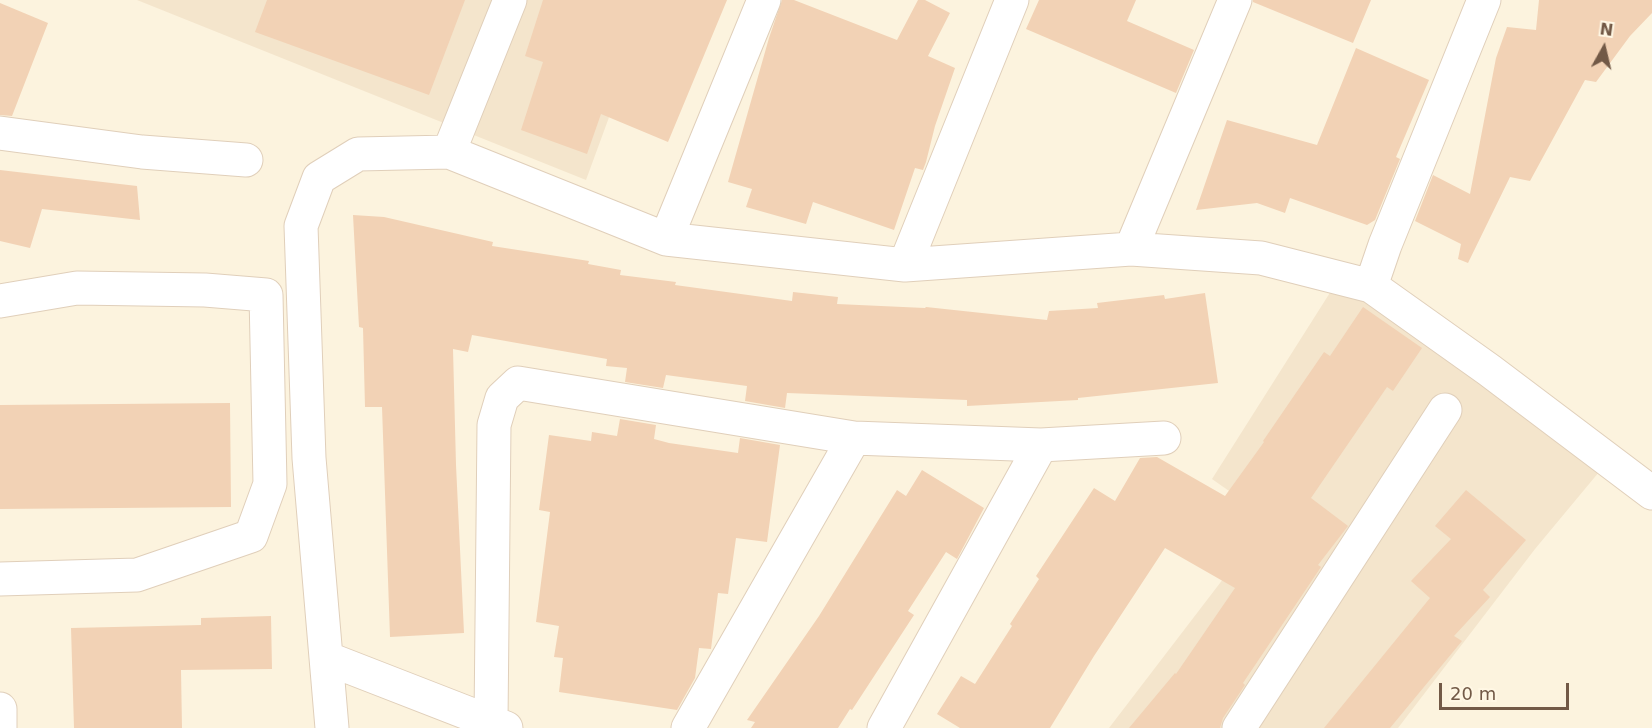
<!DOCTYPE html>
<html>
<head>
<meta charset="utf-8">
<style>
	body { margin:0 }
	#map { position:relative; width:1652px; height:728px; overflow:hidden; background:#fcf3de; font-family:"DejaVu Sans",sans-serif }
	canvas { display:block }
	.north { position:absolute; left:1574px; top:18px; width:60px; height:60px; -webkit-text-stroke:4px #fff7e4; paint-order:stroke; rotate:8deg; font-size:16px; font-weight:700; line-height:24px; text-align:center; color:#725946 }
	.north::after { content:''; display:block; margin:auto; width:21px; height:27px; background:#725946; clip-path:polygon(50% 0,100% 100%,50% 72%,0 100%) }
	.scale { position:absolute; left:1439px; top:683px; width:130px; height:27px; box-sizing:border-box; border:3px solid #725946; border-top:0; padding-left:8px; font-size:18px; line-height:21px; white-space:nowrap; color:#725946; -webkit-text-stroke:4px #fff7e4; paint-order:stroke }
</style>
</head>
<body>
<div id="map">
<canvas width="1652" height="728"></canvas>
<div class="north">N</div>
<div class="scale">20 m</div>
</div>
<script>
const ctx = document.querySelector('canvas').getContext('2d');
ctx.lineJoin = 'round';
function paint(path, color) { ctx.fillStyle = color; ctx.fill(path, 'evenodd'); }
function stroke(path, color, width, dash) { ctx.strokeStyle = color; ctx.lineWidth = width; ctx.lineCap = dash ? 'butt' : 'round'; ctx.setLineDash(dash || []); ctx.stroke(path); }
paint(new Path2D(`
	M137,0h515l-66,180z
	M1338,280l261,192 -64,77 -137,179h-289l160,-209 -57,-40z`), '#f4e5cc');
paint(new Path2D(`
	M267,0h198l-36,95 -174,-63z
	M543,0h184l-59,142 -67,-28 -14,40 -66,-24 22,-68 -18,-6z
	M782,0h12l103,40 21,-40h7l25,13 -22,43 27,12 -20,58 -9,36 -3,8 -8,-2 -21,62 -81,-28 -7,22 -60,-17 6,-18 -24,-7 41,-144z
	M1039,0h97l-9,21 67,29 -18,43 -150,-64z
	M1253,0h118l-18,43 -100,-41z
	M1539,0h113v13l-22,23 -34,46 -11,-2 -55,101 -20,-4 -42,86 -10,-4 3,-15 -46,-23 18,-46 37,19 26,-136 11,-31 29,3z
	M0,3l48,20 -36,93 -12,-1z
	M1356,48l73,32 -33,77 4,2 -25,61 -8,5 -77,-27 -5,15 -28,-10 -61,7 31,-90 90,25z
	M0,170l137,16 3,34 -98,-11 -12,39 -30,-7z
	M353,215l31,2 109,25 -1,4 97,15 -1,3 33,6 -1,5 56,7 -1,3 117,16 1,-9 45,5 -1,7 88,4 1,-1 121,13 2,-9 49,-3 -1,-5 67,-8 1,4 40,-6 13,90 -140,15v2l-111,6v-6l-180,-7 -2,15 -40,-7 2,-15 -81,-11 -3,13 -38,-6 2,-14 -21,-2 1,-7 -135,-24 -4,17 -15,-3 3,116 8,168 -74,4 -8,-230h-17l-2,-79 -4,-1z
	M1363,307l59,41 -29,43 -6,-4 -76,111 37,28 -30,39 3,2 -78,116 2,2 -22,33 -3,10h-91l46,-55 1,1 59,-86 -70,-40 -71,108 -44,72h-90l-23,-14 24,-38 14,8 37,-58 -2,-2 29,-45 -3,-3 58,-88 21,13 25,-43 17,-1 68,39 39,-54 -1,-1 61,-89 6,4z
	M230,403l1,104 -231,2v-104z
	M620,419l36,6 -2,14 15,4 69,10 2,-15 40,7 -13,97 -31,-4 -8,56 -10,-1 -7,56 -12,-1 -4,30 -18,32 -118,-18 4,-34 -9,-1 5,-31 -23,-4 14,-110 -11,-2 10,-75 42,6 1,-9 25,4z
	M922,470l62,38 -27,51 -11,-7 -38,59 6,4 -62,95 -2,-1 -12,19h-87l4,-6 -8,-2 72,-104 78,-126 9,6z
	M1466,490l60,50 -43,50 7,7 -36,39 8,5 -72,87h-66l106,-130 -19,-17 40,-42 -16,-13z
	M271,616l1,53 -91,1 1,58h-108l-3,-100 130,-3v-7z`), '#f2d2b5');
const minor = new Path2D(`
	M0,133l142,19 104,8
	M449,152l61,-152
	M666,239l98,-239
	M1131,249l104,-249
	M905,265l107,-265
	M1371,286l14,-41 99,-245
	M0,301l77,-13 128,2 61,5 4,189 -19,52 -114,39 -137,4
	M326,658l180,70
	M0,709v19
	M491,721l3,-296 8,-27 16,-15 336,55 187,7 123,-7
	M332,728l-23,-270 -8,-232 18,-48 39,-24 91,-2 217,87 239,26 226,-16 130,9 110,28 118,84 163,123
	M688,728l166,-290
	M884,728l157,-283
	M1239,728l206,-318`);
stroke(minor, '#e0cfba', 35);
stroke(minor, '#fff', 33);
</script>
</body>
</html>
